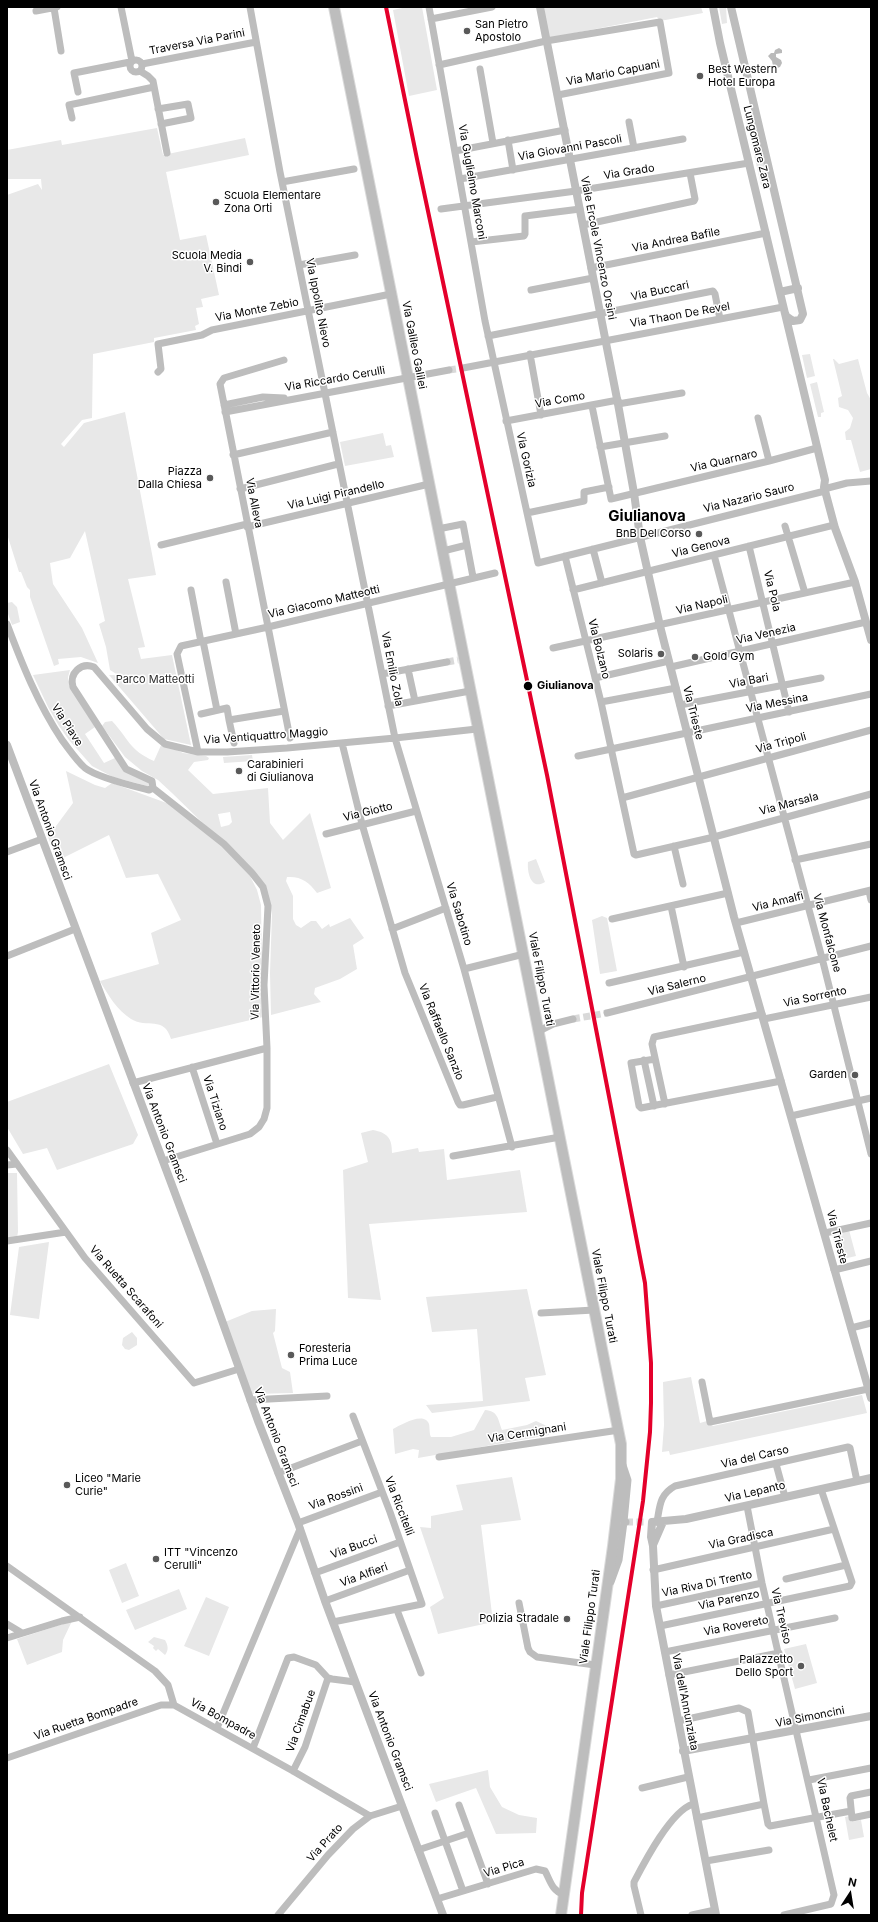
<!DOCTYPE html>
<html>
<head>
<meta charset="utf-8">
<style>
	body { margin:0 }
	#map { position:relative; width:878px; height:1922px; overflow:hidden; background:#fff; font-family:Inter,sans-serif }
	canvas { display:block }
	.frame { position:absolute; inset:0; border:8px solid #000; pointer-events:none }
	.north { position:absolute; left:830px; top:1874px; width:40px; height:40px; -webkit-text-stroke:3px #fff; paint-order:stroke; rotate:12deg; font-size:11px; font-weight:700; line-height:16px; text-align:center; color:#000 }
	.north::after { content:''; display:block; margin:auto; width:14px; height:18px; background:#000; clip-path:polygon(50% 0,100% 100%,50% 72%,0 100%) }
</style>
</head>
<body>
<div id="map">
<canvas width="878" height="1922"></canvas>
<div class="frame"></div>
<div class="north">N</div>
</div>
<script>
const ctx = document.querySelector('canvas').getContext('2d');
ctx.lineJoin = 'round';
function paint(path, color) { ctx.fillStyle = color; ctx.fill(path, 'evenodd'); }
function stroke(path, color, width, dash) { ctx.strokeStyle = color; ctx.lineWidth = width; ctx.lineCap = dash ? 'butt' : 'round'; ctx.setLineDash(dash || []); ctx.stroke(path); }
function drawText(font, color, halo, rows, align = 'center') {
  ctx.font = font + ' Inter,sans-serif'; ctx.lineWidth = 3; ctx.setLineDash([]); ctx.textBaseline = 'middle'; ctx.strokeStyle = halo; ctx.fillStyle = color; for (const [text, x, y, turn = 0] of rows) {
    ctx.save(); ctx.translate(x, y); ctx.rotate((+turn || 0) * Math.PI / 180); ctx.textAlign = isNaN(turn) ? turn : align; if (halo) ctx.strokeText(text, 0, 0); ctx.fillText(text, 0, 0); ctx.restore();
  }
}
paint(new Path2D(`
	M407,7h15l15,83 -28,6 -16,-86z
	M542,7h159l2,6 -43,8 -3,-4 -108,21z
	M719,7h7l1,16 -5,1z
	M748,114l2,6 4,-1 2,9 -8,3 -4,-16z
	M157,128l6,27 82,-17 4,17 -83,17 14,68 26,-5 13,60 -18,4 2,8 -7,1 3,16 -4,2 1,4 -42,8v4l-61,12 -1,64 -10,2 -21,24 3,3 20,-24 41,-11 31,163 -28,4 17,68 -7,1 3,11 31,-4 19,90 -27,-6 -55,-64h5l13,8 4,-1 -1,-5 -4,3 -16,-10 -4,-23 -7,-23 6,-3 -20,-90 -15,27 -20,5 3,21 29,44 16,35 -17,-6 -23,2 1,5 -5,2 -24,-69v-7l-3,-3 -6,-15h-2l-12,-38v-339l31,-11 4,6 -1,-11h-34v-29l54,-10 1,5z
	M757,132l12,51 -8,2 -12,-52z
	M810,354l5,22 -8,2 -5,-23z
	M833,359h1l5,5 19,-5 9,34 4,7v69l-11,3 -9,-32h-5l-1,-8 5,-4 3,-10 -5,-8 -9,-3 -1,-9 4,-2z
	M817,382l7,30 -3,1v4h-3l-8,-33z
	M383,433l3,13 5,-1 3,12 -49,9 -5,-24z
	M12,602l5,5 3,15 -8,3 -5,-14v-8z
	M70,670l-2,7 1,8 26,42 -10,7 19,29 11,-5 36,26v3l-38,-10 -21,-11 -23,-26 -10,-14 -11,-19 -15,-32z
	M112,721c17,18 17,29 42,40l8,-18 21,10 23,3 3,2 -1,2 -14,2 -6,8 25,24 55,-6 2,35 13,17 27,-27 21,75 -14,5c-8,-11 -16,-17 -30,-16l-1,4 7,15v23l3,6 5,3 10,-7h5l6,8 7,-5 1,3 20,-9 14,20 -11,7 4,24 -17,10 -25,9 -1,6 7,8 -50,13 -1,-42 2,-59 -4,-21 -15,-21 -81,-79 -14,-13 -16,-9 -17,-14 -23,-31 3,-4zM230,812l2,10 -3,3 -8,2 -3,-13z
	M252,755l1,6 -29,2 -1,-6z
	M66,771l29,14 10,3 7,-5 60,22 51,40 26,29 8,16 4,15 2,112 -92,22c-7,-24 -24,-10 -40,-20 -14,-9 -23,-24 -31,-38l59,-17 -8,-31 30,-13 -23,-46 -32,4 -17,-43 -52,26 -9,-24 25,-34z
	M536,859l9,23c-14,9 -18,-10 -17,-20z
	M602,916l5,2 10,53 -17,3 -8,-54z
	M109,1064l29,71 -5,9 -76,26 -10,-22 -24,6 -16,-27v-25z
	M373,1130c14,3 19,7 19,23l26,-5 1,4 25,-3 3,31 73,-10 7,42 -158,12 12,76 -33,-2 -5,-128 25,-8 -7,-29z
	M7,1173h10l1,59 -1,5 -10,2z
	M849,1230l7,26 -17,4 -7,-25z
	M49,1242l-10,77 -29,-4 9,-68z
	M527,1289l19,86 -21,3 5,23 -98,12 -6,-8 57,-4 -6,-72 -45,3 -6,-35z
	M276,1309l-1,22 -2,2 9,35 8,4 3,21 -41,1 -27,-72 27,-11z
	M132,1332l5,6v7l-8,5 -4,-1 -3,-4 1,-7z
	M691,1377l9,46 7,-2 6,5 149,-31 5,18 -197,42 -1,-4 -7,1 2,-27 -1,-43z
	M485,1410c13,1 13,9 17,20l25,-5 9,-4 13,6v8l-131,23 1,-8 -6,-1 -18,5 -2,-25c8,-4 31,-18 36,-5 1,4 0,9 2,13h20l23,-7z
	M512,1477l9,43 -40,5 12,97 -55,12 -8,-27 14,-9 -24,-71 11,1v-12l32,-6 -7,-25z
	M126,1563l13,33 -17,7 -13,-33z
	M179,1589l8,20 -52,21 -9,-20z
	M206,1597l23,10 -20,49 -25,-10z
	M72,1621l-9,19 -1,12 -35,13 -10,-26z
	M154,1637l11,3c3,5 4,10 0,15l-7,-6 -2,2 -3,-3 1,-2 -6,-4z
	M806,1644l11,39 -22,6 -11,-40z
	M488,1770l2,17 12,20 17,8 18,3 -1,15 -40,1 -20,-46 -40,14 -7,-18z
	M850,1816l1,6 10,-2 3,17 -15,3 -4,-23z`), '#e8e8e8');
paint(new Path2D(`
	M779,48l3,2v3l-6,1v3l5,3 1,3 -2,4 -3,1 -4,-2 -1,-5 -4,-5 3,-3h3l1,-3z`), '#bababa');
stroke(new Path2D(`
	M449,370l14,-2
	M447,662l11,-2
	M573,1019l34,-6
	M626,1522h19`), '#d9d9d9', 7, [7, 3.5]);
const primary = new Path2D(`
	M334,7l287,1437v35l-8,67 -52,369`);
stroke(primary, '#dbdbdb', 12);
stroke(new Path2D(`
	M121,7l11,54
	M250,7l30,165 115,566 69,231 48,178
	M429,7l56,314 53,242 287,-72
	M54,8l7,43
	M36,11l21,-4
	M431,19l61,-12
	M130 66a6 6 0 1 1 12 0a6 6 0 1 1-12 0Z
	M142,64l114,-22
	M439,65l107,-24 114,-19 9,51 -111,22
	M480,69l13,74
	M140,71l8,5 5,5 14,72
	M78,92l-4,-19 56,-11
	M158,109l30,-5 3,14 -30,6
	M72,118l-3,-13 85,-18
	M629,122l5,26
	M508,140l5,30
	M455,151l110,-21
	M460,179l223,-40
	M282,182l72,-13
	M441,209l135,-18 173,-28
	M583,225l111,-24 1,-2 -5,-26
	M471,242l53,-6 1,-2v-18l55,-7
	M299,265l56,-10
	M591,268l175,-35
	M531,290l62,-12
	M488,336l225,-45 2,3 5,25
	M530,354l11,61
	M284,360l-60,18 -4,6 70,354
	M463,368l320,-61
	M158,372l3,-3 -3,-25 44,-9 10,-5 179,-36
	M618,404l64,-11
	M224,405l39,-8 21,1
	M592,406l19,93 158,-38 48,-13
	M225,412l224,-42
	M758,418l11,43
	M506,421l112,-21
	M600,447l65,-11
	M233,455l100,-23
	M240,489l98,-25
	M824,489l23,-6 24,-2
	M527,513l57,-12v-9l25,-5
	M785,526l20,67
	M247,527l182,-43
	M438,529l25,-5 10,53
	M161,545l86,-21
	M749,546l40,166
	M593,549l9,34
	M443,551l24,-6
	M714,555l108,403 49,196
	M565,556l36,146 33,152 2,1 78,-18 157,-43
	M226,582l10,52
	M191,590l10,52
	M573,590l261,-65
	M7,624c15,40 31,80 55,116 7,9 14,20 23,28 13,10 48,18 64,22l4,-2
	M203,641l14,69
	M553,648l302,-66
	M671,667l195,-45
	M408,669l7,32
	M382,674l65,-12
	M595,678l74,-17
	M601,702l75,-14
	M680,705l141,-27
	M388,706l82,-15
	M201,714l26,-6 2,12 55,-9
	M229,720l5,23
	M342,743l20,81 43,149 53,129 2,3h3l34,-8
	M198,752l-21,-98 4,-8 87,-19 227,-54
	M578,756l293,-62
	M153,788l-1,-7 -26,-12 -53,-82c-4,-14 8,-25 21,-20l53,62 18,15 33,8h29l60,-4 108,-10 82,-9
	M153,788l71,56 28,29 11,14 5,19 -4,79 3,63v60l-3,11 -5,8 -9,7 -87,27
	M622,798l249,-68
	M326,834l90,-23
	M674,846l9,38
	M7,852l35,-13
	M795,860l76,-16
	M869,891l2,9
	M671,906l13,61
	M612,919l116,-26
	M736,923l135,-33
	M392,929l54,-21
	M7,956l68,-27
	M464,969l60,-15
	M609,983l135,-31
	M607,1013l264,-67
	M764,1019l107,-22
	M539,1031l14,-7 20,-5
	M655,1059l-24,4 8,43 2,2 140,-27
	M644,1060l10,46
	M192,1067l25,77
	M133,1083l134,-35
	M665,1104l-13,-60 2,-7 108,-23
	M791,1116l80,-18
	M7,1150l78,108 109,125 45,-14
	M453,1156l107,-19
	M7,1165l10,-1
	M825,1233l46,-10
	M7,1241l59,-9
	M834,1270l37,-9
	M541,1313l53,-3
	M851,1328l20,-5
	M702,1382l8,40 158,-33
	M250,1400l77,-4
	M439,1457l180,-27
	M776,1464l9,33
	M623,1465l5,15 -4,42
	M278,1473l84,-32
	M747,1506l15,77 72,312 -3,9 -47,11
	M657,1522c3,-16 2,-27 18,-36l173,-39 2,1 7,33
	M298,1523l84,-31
	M7,1566l148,105 13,14 6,20
	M653,1570l181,-41
	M315,1573l85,-31
	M786,1579l60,-14
	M611,1582l8,-22 5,-38h2
	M325,1601l85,-31
	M519,1603l9,45 2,4 7,5 58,8
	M656,1606l106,-23
	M397,1610l24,63
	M333,1622l89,-18 -32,-92 -37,-96
	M7,1624l15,9
	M660,1626l190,-40 2,-4 -31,-93
	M7,1638l55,-17 18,-4
	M665,1652l170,-34
	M669,1675l110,-22
	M678,1721l61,-13 9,4 16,92
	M217,1728l83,-199
	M253,1748l35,-90 6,-1 22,8 12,13 4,1 23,3
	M7,1758l154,-53h13l119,66 77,45
	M293,1771l12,-24 23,-69
	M809,1780l62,-12
	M642,1788l46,-11
	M871,1792l-20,4 -1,2 2,20 19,-4
	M459,1805l29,79
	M435,1813l28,78
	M697,1818l67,-14 4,20 2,2 81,-15
	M418,1850l51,-17
	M706,1861l63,-11
	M437,1899l99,-30 9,2c5,9 7,20 18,23
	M278,1915l50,-60 25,-26 17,-13 32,-10
	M641,1915l-7,-29v-4c11,-21 37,-71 59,-78
	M692,1915l23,-5`), '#bdbdbd', 7);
stroke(new Path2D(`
	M540,7l78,397 16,89 6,44 20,89 74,291 137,481
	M713,7l7,36 105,437 -1,7 11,41 20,54 16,58
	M731,7l72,307 -3,6 -7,1 -7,-5 -1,-3
	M780,292l18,-4
	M7,745l199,531 52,145 40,102 27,78 118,314
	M653,1545l10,-23
	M683,1751l188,-35
	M716,1915l-60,-309 -3,-60 -2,-9 1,-15 34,-3 185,-41`), '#bdbdbd', 8);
stroke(primary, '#bdbdbd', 10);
stroke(new Path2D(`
	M386,7l31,152 130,616 98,508 6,80v40l-1,29 -7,69 -61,392 -1,22`), '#e4002b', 4);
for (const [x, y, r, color] of [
	[467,31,4,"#595959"],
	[700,76,4,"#595959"],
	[216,202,4,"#595959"],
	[250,262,4,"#595959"],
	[210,478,4,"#595959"],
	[699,534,4,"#595959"],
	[661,654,4,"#595959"],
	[695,657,4,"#595959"],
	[528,686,5,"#000"],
	[239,771,4,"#595959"],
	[855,1075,4,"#595959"],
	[291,1355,4,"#595959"],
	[67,1485,4,"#595959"],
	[156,1559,4,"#595959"],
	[567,1619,4,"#595959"],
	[801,1666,4,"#595959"]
]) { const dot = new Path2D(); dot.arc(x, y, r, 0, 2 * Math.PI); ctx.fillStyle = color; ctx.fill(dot); stroke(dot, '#fff', 1.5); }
drawText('11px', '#000', '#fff', [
	["San Pietro",475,25],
	["Apostolo",475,38],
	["Best Western",708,70],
	["Hotel Europa",708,83],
	["Scuola Elementare",224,196],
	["Zona Orti",224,209],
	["Scuola Media",242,256,"right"],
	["V. Bindi",242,269,"right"],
	["Piazza",202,472,"right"],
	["Dalla Chiesa",202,485,"right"],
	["BnB Del Corso",691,534,"right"],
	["Solaris",653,654,"right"],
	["Gold Gym",703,657],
	["Carabinieri",247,765],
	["di Giulianova",247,778],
	["Garden",847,1075,"right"],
	["Foresteria",299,1349],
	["Prima Luce",299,1362],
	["Liceo \"Marie",75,1479],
	["Curie\"",75,1492],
	["ITT \"Vincenzo",164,1553],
	["Cerulli\"",164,1566],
	["Polizia Stradale",559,1619,"right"],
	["Palazzetto",793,1660,"right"],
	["Dello Sport",793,1673,"right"]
], 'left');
drawText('11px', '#000', '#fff', [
	["Traversa Via Parini",197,42,-11],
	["Via Mario Capuani",613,73,-11],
	["Lungomare Zara",757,147,76],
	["Via Giovanni Pascoli",570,148,-10],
	["Via Grado",629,172,-9],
	["Via Guglielmo Marconi",472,182,80],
	["Via Andrea Bafile",676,240,-11],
	["Viale Ercole Vincenzo Orsini",598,248,79],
	["Via Buccari",660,291,-12],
	["Via Ippolito Nievo",318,303,79],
	["Via Monte Zebio",257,310,-11],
	["Via Thaon De Revel",680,315,-10],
	["Via Galileo Galilei",414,345,79],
	["Via Riccardo Cerulli",335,379,-10],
	["Via Como",560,400,-10],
	["Via Gorizia",526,460,77],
	["Via Quarnaro",724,461,-13],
	["Via Luigi Pirandello",336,495,-13],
	["Via Nazario Sauro",749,498,-14],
	["Via Alleva",254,503,79],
	["Via Genova",701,547,-14],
	["Via Pola",772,591,76],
	["Via Giacomo Matteotti",324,602,-13],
	["Via Napoli",702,605,-13],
	["Via Venezia",766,634,-13],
	["Via Bolzano",599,649,76],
	["Via Emilio Zola",392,669,79],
	["Via Bari",749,681,-11],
	["Via Messina",777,703,-11],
	["Via Trieste",693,713,76],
	["Via Piave",67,725,57],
	["Via Ventiquattro Maggio",266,736,-4],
	["Via Tripoli",781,743,-15],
	["Via Marsala",789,804,-15],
	["Via Giotto",368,812,-14],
	["Via Antonio Gramsci",50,830,70],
	["Via Amalfi",778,902,-14],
	["Via Sabotino",459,914,73],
	["Via Monfalcone",827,933,75],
	["Via Vittorio Veneto",256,972,-89],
	["Viale Filippo Turati",541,979,79],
	["Via Salerno",677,985,-14],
	["Via Sorrento",815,997,-12],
	["Via Raffaello Sanzio",441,1032,68],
	["Via Tiziano",215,1103,72],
	["Via Antonio Gramsci",164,1133,69],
	["Via Trieste",837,1237,75],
	["Via Ruetta Scarafoni",126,1287,49],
	["Viale Filippo Turati",604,1296,79],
	["Via Cermignani",527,1433,-9],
	["Via Antonio Gramsci",276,1437,69],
	["Via del Carso",755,1457,-13],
	["Via Lepanto",755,1492,-13],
	["Via Rossini",336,1497,-20],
	["Via Riccitelli",399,1506,69],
	["Via Gradisca",741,1539,-12],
	["Via Bucci",354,1547,-20],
	["Via Alfieri",364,1575,-20],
	["Via Riva Di Trento",707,1584,-12],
	["Via Parenzo",729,1600,-12],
	["Via Treviso",781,1616,77],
	["Viale Filippo Turati",590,1617,-82],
	["Via Rovereto",736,1626,-11],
	["Via dell'Annunziata",685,1702,79],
	["Via Simoncini",810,1717,-11],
	["Via Ruetta Bompadre",86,1719,-19],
	["Via Bompadre",223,1719,29],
	["Via Cimabue",301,1721,-70],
	["Via Antonio Gramsci",390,1741,69],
	["Via Bachelet",827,1810,78],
	["Via Prato",325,1843,-48],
	["Via Pica",504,1868,-17]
]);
drawText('11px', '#2c2c2c', '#fff', [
	["Parco Matteotti",155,680]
]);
drawText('bold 11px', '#000', '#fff', [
	["Giulianova",537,686]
], 'left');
drawText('bold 15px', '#000', '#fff', [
	["Giulianova",647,516]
]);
</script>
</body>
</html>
